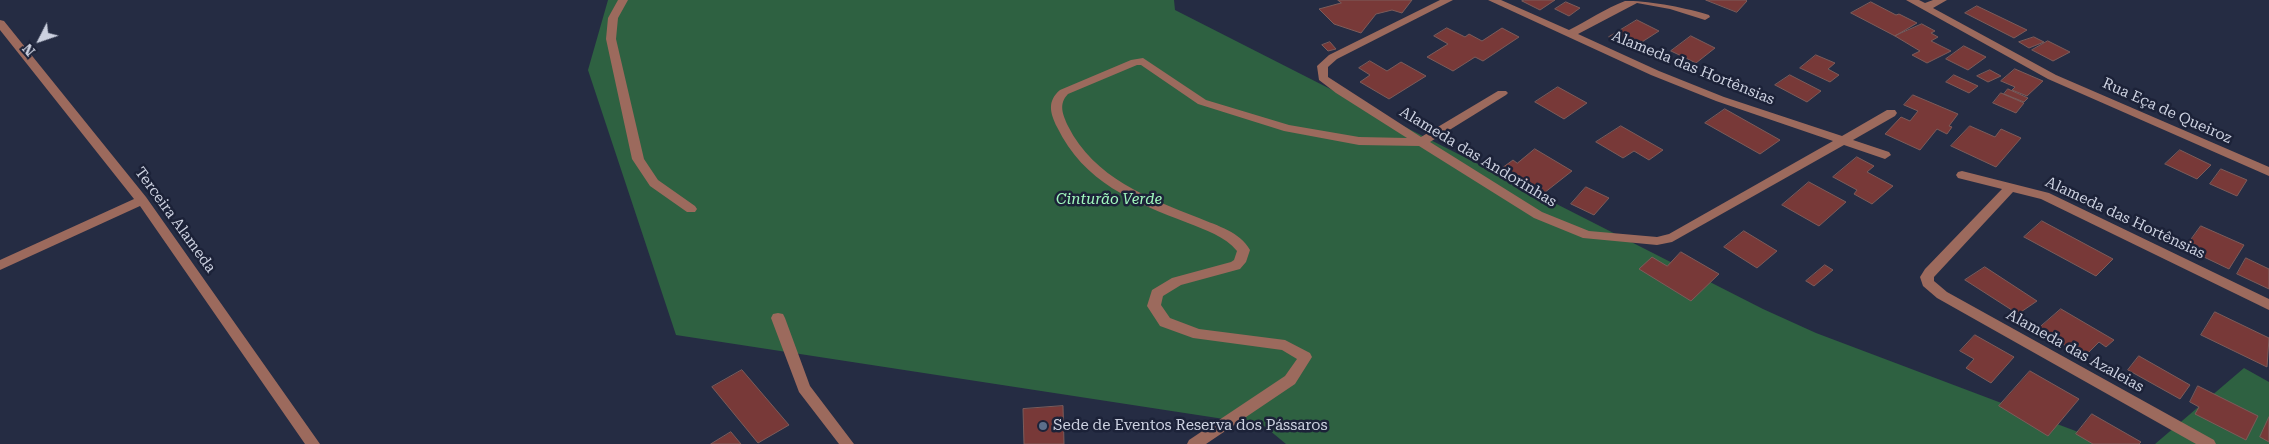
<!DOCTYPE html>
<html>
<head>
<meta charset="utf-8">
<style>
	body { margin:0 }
	#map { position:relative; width:2269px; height:444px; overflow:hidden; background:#252c43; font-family:"Roboto Serif",serif }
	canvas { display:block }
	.north { position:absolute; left:15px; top:15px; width:50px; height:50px; -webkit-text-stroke:4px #1c2238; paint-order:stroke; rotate:229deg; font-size:14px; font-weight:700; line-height:20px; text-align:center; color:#ccd1e0 }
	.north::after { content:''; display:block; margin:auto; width:18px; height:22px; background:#ccd1e0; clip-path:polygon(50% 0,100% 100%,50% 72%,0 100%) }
</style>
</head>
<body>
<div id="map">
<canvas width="2269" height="444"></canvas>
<div class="north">N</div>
</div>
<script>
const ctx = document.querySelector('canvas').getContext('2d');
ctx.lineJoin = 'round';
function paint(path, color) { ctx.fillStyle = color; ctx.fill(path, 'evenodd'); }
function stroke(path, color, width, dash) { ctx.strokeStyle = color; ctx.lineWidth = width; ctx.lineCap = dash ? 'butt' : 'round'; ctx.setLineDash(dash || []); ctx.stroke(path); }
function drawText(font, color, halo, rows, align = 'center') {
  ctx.font = font + ' "Roboto Serif",serif'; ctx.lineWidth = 5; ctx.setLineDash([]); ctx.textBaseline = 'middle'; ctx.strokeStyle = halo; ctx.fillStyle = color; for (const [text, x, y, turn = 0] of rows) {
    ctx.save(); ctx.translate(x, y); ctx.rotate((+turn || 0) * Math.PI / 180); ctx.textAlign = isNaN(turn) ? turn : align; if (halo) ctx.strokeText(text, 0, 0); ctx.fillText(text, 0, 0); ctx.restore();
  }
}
paint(new Path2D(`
	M608,0h566l1,10 588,299 53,24 294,111h-824l-23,-19 -587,-90 -88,-265z
	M2244,368l25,14v62h-114z`), '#2e6141');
const building = new Path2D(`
	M1338,0h74l-10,13 -10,-3 -16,4 -15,19 -27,-9 -15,-15 22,-6z
	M1525,0h30l-15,10 -18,-9z
	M1706,0h40l1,1 -10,11z
	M1566,2l14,6 -11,8 -14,-7z
	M1871,2l25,13 3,-1 18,9 -22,13 -44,-23z
	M1977,6l50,24 -13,8 -49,-25z
	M1637,20l22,11 -28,18 -22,-12z
	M1922,24l13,7 -4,2 7,4 -7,4 20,10 -24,12 -15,-8 8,-4 -25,-15z
	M1447,28l18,9 4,-3 13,7 20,-13 17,9 -36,24 -8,-4 -22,14 -26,-14 21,-13 -14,-8z
	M1691,36l24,12 -19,15 -25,-12z
	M2034,37l10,5 -15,6 -10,-6z
	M2048,41l22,11 -17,9 -21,-11z
	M1330,42l6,7 -8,2 -6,-6z
	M1964,46l22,11 -18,13 -22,-11z
	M1816,55l19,8 -7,6 11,6 -9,7 -30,-14z
	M1370,61l17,10 14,-9 25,14 -37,23 -29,-17 10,-7 -11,-7z
	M2015,69l28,12 -16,15 -15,-6 3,-3 -14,-6z
	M1990,70l11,6 -13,6 -11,-6z
	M1790,75l31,16 -14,11 -32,-17z
	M1954,75l24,11 -9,7 -23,-11z
	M1558,87l29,16 -23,16 -29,-17z
	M2008,89l20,9 -4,4 -20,-8z
	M2001,93l23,10 -8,10 -23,-10z
	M1913,95l45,19 -9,12 3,1 -5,7 -10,-5 -17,21 -35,-16 16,-17 9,4 8,-10 -14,-6z
	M1725,109l55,31 -20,14 -55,-31z
	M1621,126l42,24 -14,10 -15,-9 -11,7 -27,-16z
	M1970,126l25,11 6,-8 20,9 -25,29 -45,-21z
	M1535,149l37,22 -28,22 -42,-25 11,-8 4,3z
	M2180,150l31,15 -14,14 -32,-15z
	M1857,157l17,9 -7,6 26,14 -21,18 -18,-10 3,-4 -24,-13z
	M2221,169l26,11 -10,16 -27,-12z
	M1809,182l37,20 -27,24 -37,-21z
	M1586,187l23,11 -15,17 -23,-11z
	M2042,221l71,38 -17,17 -72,-39z
	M2201,226l43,19 -15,24 -44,-21z
	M1744,231l33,20 -20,17 -33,-21z
	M1681,252l38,22 -28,27 -52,-32 13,-12 15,9z
	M2246,258l23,11v20l-32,-15z
	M1825,265l8,5 -19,16 -8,-5z
	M1985,267l52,34 -19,13 -53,-34z
	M2061,309l53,31 -8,7 -7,-5 -15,15 -46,-28z
	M2215,312l54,26 -2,29 -66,-32z
	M1975,335l39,22 -23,26 -25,-15 8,-9 -14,-8z
	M2139,356l51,29 -10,14 -52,-29z
	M742,370l47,55 -31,18 -46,-56z
	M2030,371l49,28 -31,37 -49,-30z
	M2198,386l60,30 -12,24 -51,-26 4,-7 -9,-5z
	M1063,406l1,38h-40l-1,-35z
	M2092,414l49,28 -2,2h-46l-17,-10z
	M2269,417v25l-9,-5z
	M731,432l10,12h-30z`);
paint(building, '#783938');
stroke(building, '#7c5c5a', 1);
paint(new Path2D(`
	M618,0h10l-10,18 -2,21 28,120 14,21 37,26 2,3 -2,3h-8l-37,-26 -18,-27 -26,-120 2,-21z
	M1440,0h13l-116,59 -9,8v10l93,60 77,-46h8l2,2 -2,2 -76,47 112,70 47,19 68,6 12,-3 164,-93 -117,-40 -65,-26 -163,-75h13l68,30c18,-9 37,-22 56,-29 21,-1 63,7 84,14l1,2 -5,3 -35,-11 -33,-6 -59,31 81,37 65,26 118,39 45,-26h8l2,3 -2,3 -42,24 36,12 2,3 -6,4 -41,-14 -172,97 -15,3 -74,-7 -49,-20 -115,-72 -60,-1 -75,-14 -86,-27 -57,-39h-4l-69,29c-10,10 -5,21 0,32 26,52 80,72 131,92 19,8 41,14 51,32l-4,12 -6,7 -59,16 -18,11 -2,9 9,13 29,11 86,11 25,13 2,4 -17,27 -89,60h-19l2,-4 96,-64 12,-17 -15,-9 -89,-12 -33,-12 -13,-20 5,-16 20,-12 59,-16 3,-2 3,-9c-12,-15 -32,-21 -49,-28 -54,-21 -104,-40 -131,-96 -7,-14 -10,-26 3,-37l71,-30 12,-2 63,42 83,25 70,12 48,1 -71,-45 -17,-13 -2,-14 12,-11z
	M1906,0h13l6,3 8,-3h14l-14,8 123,67 213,92v9l-221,-97z
	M0,20l4,1 142,176 174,247h-15l-165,-238 -140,64v-10l134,-61 -134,-169z
	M1962,171l87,22 220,106v11l-228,-111 -28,-7 -79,85v4l13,11 267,148 2,4h-20l-259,-146 -14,-12 -3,-9 5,-8 77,-80 -44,-11 -2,-3 2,-3z
	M778,313l5,1 2,4 25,68 44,58h-15l-40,-52 -28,-74 2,-4z`), '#9c6a5d');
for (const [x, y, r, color] of [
	[1043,426,5,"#5c6f8a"]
]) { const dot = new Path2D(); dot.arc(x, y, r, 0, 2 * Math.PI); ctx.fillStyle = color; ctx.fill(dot); stroke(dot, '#1c2238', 2); }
drawText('15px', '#ccd1e0', '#1c2238', [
	["Alameda das Hortênsias",1693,68,22],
	["Rua Eça de Queiroz",2167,111,24],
	["Alameda das Andorinhas",1478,157,31],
	["Alameda das Hortênsias",2125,218,25],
	["Terceira Alameda",175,220,54],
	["Alameda das Azaleias",2075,351,29]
]);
drawText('italic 15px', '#a2fabf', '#1c2238', [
	["Cinturão Verde",1109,200]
]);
drawText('15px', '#ccd1e0', '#1c2238', [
	["Sede de Eventos Reserva dos Pássaros",1053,426]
], 'left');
</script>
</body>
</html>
